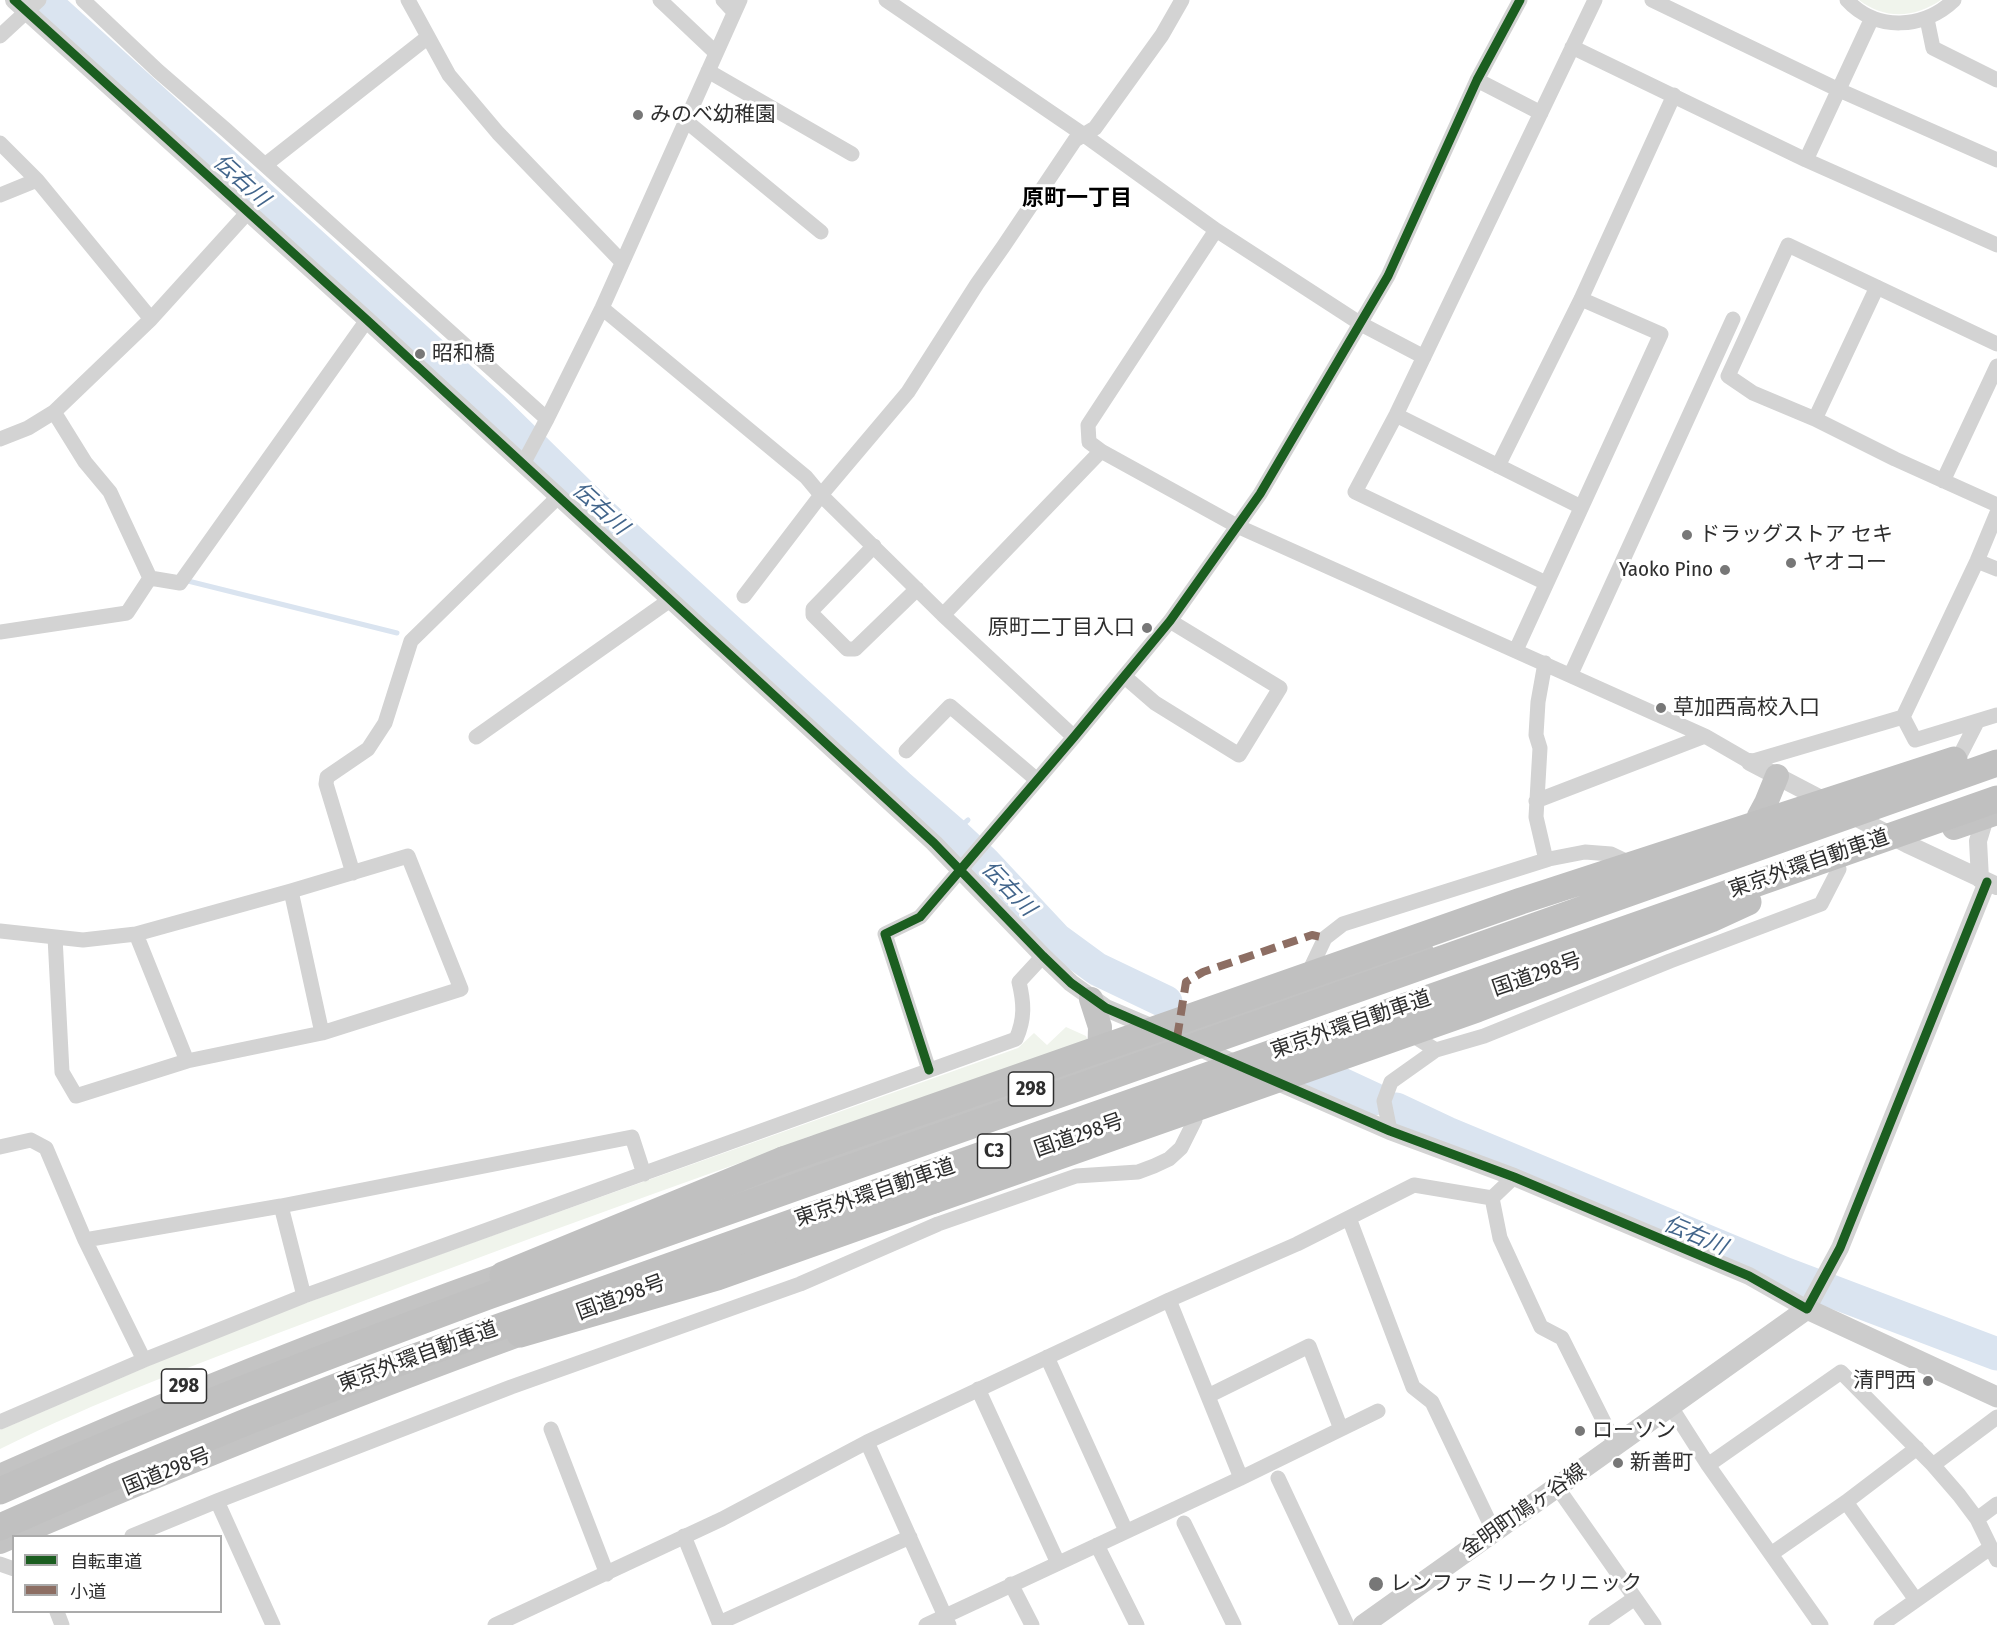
<!DOCTYPE html>
<html>
<head>
<meta charset="utf-8">
<style>
	body { margin:0 }
	#map { position:relative; width:1997px; height:1625px; overflow:hidden; background:#fff; font-family:"Fira Sans Condensed","Noto Sans JP",sans-serif }
	canvas { display:block }
	.legend { position:absolute; left:12px; top:1535px; width:210px; height:78px; box-sizing:border-box; background:#fff; border:2px solid #ababab; margin:0; padding:8px 10px; list-style:none; font-size:18px; color:#2e2e2e }
	.legend li { display:flex; align-items:center; gap:12px; height:30px }
	.legend b { width:30px; border:2px solid #ababab }
</style>
</head>
<body>
<div id="map">
<canvas width="1997" height="1625"></canvas>
<ul class="legend">
<li><b style="height:8px;background:#1b5e20"></b>自転車道</li>
<li><b style="height:8px;background:#8d6e63"></b>小道</li>
</ul>
</div>
<script>
const ctx = document.querySelector('canvas').getContext('2d');
ctx.lineJoin = 'round';
function paint(path, color) { ctx.fillStyle = color; ctx.fill(path, 'evenodd'); }
function stroke(path, color, width, dash) { ctx.strokeStyle = color; ctx.lineWidth = width; ctx.lineCap = dash ? 'butt' : 'round'; ctx.setLineDash(dash || []); ctx.stroke(path); }
function drawText(font, color, halo, rows, align = 'center') {
  ctx.font = font + ' "Fira Sans Condensed","Noto Sans JP",sans-serif'; ctx.lineWidth = 6; ctx.setLineDash([]); ctx.textBaseline = 'middle'; ctx.strokeStyle = halo; ctx.fillStyle = color; for (const [text, x, y, turn = 0] of rows) {
    ctx.save(); ctx.translate(x, y); ctx.rotate((+turn || 0) * Math.PI / 180); ctx.textAlign = isNaN(turn) ? turn : align; if (halo) ctx.strokeText(text, 0, 0); ctx.fillText(text, 0, 0); ctx.restore();
  }
}
paint(new Path2D(`
	M1859,0h82c-26,18 -56,20 -82,0z
	M1066,1027l20,9 2,5 -253,89 -25,6 -40,16c-158,56 -316,114 -473,174 -99,38 -201,75 -297,123v-19l218,-94 139,-52 661,-236 16,-15 13,12z`), '#f0f4ec');
stroke(new Path2D(`
	M184,580l213,53
	M953,833l15,-13`), '#dae4f0', 5);
stroke(new Path2D(`
	M43,0l452,410 102,100 302,276 54,47 31,29 72,77 41,30 69,33
	M1305,1067l69,32
	M1396,1109l51,24 339,141 211,80`), '#dae4f0', 33);
stroke(new Path2D(`
	M83,0l75,71 68,59 321,289
	M408,0l41,75 49,58 124,129
	M660,0l56,53
	M723,0l11,12
	M886,0l198,135 132,95 145,94 63,33
	M1652,0l187,90 158,70
	M1847,0c29,32 77,29 107,0
	M1927,19l6,29 64,32
	M0,36l39,-36
	M1572,47l234,113 191,85
	M708,71l144,83
	M1477,80l64,33
	M686,121l135,111
	M0,143l37,37 114,139
	M1806,160l66,-142
	M265,165l163,-128
	M0,195l37,-15
	M602,308l204,169 15,18 122,120 131,122
	M1997,344l-209,-99 -60,131 25,17 62,26 80,40 102,46
	M54,412l31,50 25,30 40,86
	M1396,415l185,92
	M1815,419l62,-132
	M0,439l28,-11 26,-16 97,-93 97,-107
	M1101,451l-12,-9 -1,-17 128,-195
	M523,464l24,-45 55,-111 138,-308
	M1498,466l83,-167 93,-204
	M1943,481l54,-115
	M874,546l-61,63v6l34,34h8l62,-60
	M1977,561l20,8
	M1546,583l-191,-91 41,-77 199,-415
	M744,596l77,-101 87,-103 69,-108 26,-37 72,-107 20,-12 67,-93 20,-35
	M943,615l158,-164 136,75 468,210 45,26 153,-45 74,-156 20,-48
	M0,632l127,-19 23,-35 30,5 187,-263
	M1516,650l145,-316 -80,-35
	M1545,663l-7,39 -2,33 4,13 -4,69 10,43
	M1571,674l162,-355
	M1125,677l30,26 84,52 41,-67 -110,-67
	M1903,717l12,23 82,-25
	M476,737l194,-137
	M906,751l44,-45 87,74
	M1955,765l22,-43
	M1536,801l169,-65
	M353,873l-27,-89 1,-7 41,-28 17,-26 26,-82 147,-144
	M291,891l31,142
	M0,931l83,9 53,-6 155,-43 117,-35 53,133 -139,44 -135,28
	M55,937l7,135 14,24 111,-35 -51,-127
	M1307,976l18,-38 18,-14 206,-65 36,-7 26,2 21,10
	M1407,1032l29,18 48,-14 186,-75 151,-57 18,-35
	M929,1070l-44,-136 35,-17 154,-180 96,-116 90,-127 128,-218 89,-196 43,-80
	M1390,1131l-6,-30 7,-19 45,-32
	M0,1147l31,-7 15,8 39,92 59,120
	M1492,1198l8,40 41,89 21,11 54,108
	M281,1206l23,90
	M1349,1218l64,169 19,15 62,130
	M85,1240l196,-34 351,-69 12,37
	M1169,1300l72,178
	M1047,1357l79,174
	M978,1389l80,174
	M1208,1396l101,-50 32,83
	M1671,1407l37,58 113,160
	M0,1422l144,-62 160,-64 712,-257c9,-20 8,-36 3,-57l24,-26
	M551,1429l56,145
	M867,1442l82,183
	M1708,1465l133,-93 92,93 26,30 18,24 20,41
	M1933,1465l64,-48
	M1278,1478l69,147
	M1557,1487l97,138
	M217,1501l56,124
	M1846,1502l70,98
	M1977,1519l20,-15
	M1184,1523l50,102
	M132,1536l85,-35 294,-114 289,-103 138,-60 138,-48 62,-4 16,-6 15,-7 12,-11 14,-28 -1,-15
	M684,1536l36,89
	M1097,1545l40,80
	M1771,1554l75,-52 71,-54
	M0,1564l14,5
	M1011,1584l21,41
	M57,1612l5,13
	M719,1623l191,-86
	M495,1625l227,-106 145,-77 302,-142 128,-56 117,-59 78,13 22,-21
	M926,1625l315,-147 137,-67
	M1596,1625l39,-27
	M1881,1625l109,-77`), '#d3d3d3', 15);
stroke(new Path2D(`
	M14,0l353,320 567,523 109,113 28,27 35,25 54,23
	M1750,762l157,82 90,42
	M1980,879l-2,-38 7,-23
	M1191,1044l52,23
	M1271,1079l119,52 124,46 235,99 58,33 33,-61 147,-366`), '#d3d3d3', 18);
stroke(new Path2D(`
	M1363,1625l444,-316 190,88`), '#ccc', 21);
stroke(new Path2D(`
	M1954,828l43,-15
	M1756,835l3,-19 7,-13 11,-27
	M1091,999l9,28 -1,38
	M735,1192l687,-240
	M0,1476c171,-77 345,-145 522,-208
	M0,1542c178,-76 356,-149 538,-214`), '#c3c3c3', 24);
stroke(new Path2D(`
	M503,1275l280,-115
	M520,1334l197,-57 217,-77`), '#c0c0c0', 27);
stroke(new Path2D(`
	M783,1160l738,-259 433,-141
	M934,1200l543,-191 234,-90 37,-17
	M0,1491c160,-72 324,-134 488,-195l1509,-533
	M0,1527l111,-49 135,-56 141,-55 637,-227 973,-341`), '#c0c0c0', 27);
stroke(new Path2D(`
	M1177,1038l9,-56 17,-10 109,-37 13,3`), '#8d6e63', 8, [15, 8]);
stroke(new Path2D(`
	M14,0l353,320 567,523 109,113 28,27 35,25 284,123 124,46 235,99 58,33 33,-61 147,-366
	M929,1070l-44,-136 35,-17 154,-180 96,-116 90,-127 128,-218 89,-196 43,-80`), '#1b5e20', 9);
for (const [x, y, r, color] of [
	[638,115,6,"#777"],
	[420,354,6,"#777"],
	[1687,535,6,"#777"],
	[1791,563,6,"#777"],
	[1725,570,6,"#777"],
	[1147,628,6,"#777"],
	[1661,708,6,"#777"],
	[1928,1381,6,"#777"],
	[1580,1431,6,"#777"],
	[1618,1463,6,"#777"],
	[1376,1584,8,"#777"]
]) { const dot = new Path2D(); dot.arc(x, y, r, 0, 2 * Math.PI); ctx.fillStyle = color; ctx.fill(dot); stroke(dot, '#fff', 2); }
for (const [x, y, w] of [
	[1031,1089,45],
	[994,1151,33],
	[184,1386,45]
]) { const box = new Path2D(); box.roundRect(x - w / 2, y - 17, w, 34, 4.5); ctx.fillStyle = '#fff'; ctx.fill(box); stroke(box, '#2e2e2e', 1.5); }
drawText('bold 20px', '#2e2e2e', null, [
	["298",1031,1089],
	["C3",994,1151],
	["298",184,1386]
]);
drawText('21px', '#2e2e2e', '#fff', [
	["みのべ幼稚園",650,115],
	["昭和橋",432,354],
	["ドラッグストア セキ",1699,535],
	["ヤオコー",1803,563],
	["Yaoko Pino",1713,570,"right"],
	["原町二丁目入口",1135,628,"right"],
	["草加西高校入口",1673,708],
	["清門西",1916,1381,"right"],
	["ローソン",1592,1431],
	["新善町",1630,1463],
	["レンファミリークリニック",1390,1584]
], 'left');
drawText('21px', '#2e2e2e', '#fff', [
	["東京外環自動車道",1809,864,-19],
	["国道298号",1537,975,-19],
	["東京外環自動車道",1351,1025,-19],
	["国道298号",1079,1136,-19],
	["東京外環自動車道",875,1193,-19],
	["国道298号",621,1298,-20],
	["東京外環自動車道",418,1357,-20],
	["国道298号",167,1472,-22],
	["金明町鳩ヶ谷線",1524,1511,-35]
]);
drawText('italic 22px', '#42658b', '#fff', [
	["伝右川",241,181,42],
	["伝右川",600,509,42],
	["伝右川",1008,889,46],
	["伝右川",1695,1236,23]
]);
drawText('bold 22px', '#000', '#fff', [
	["原町一丁目",1077,199]
]);
</script>
</body>
</html>
